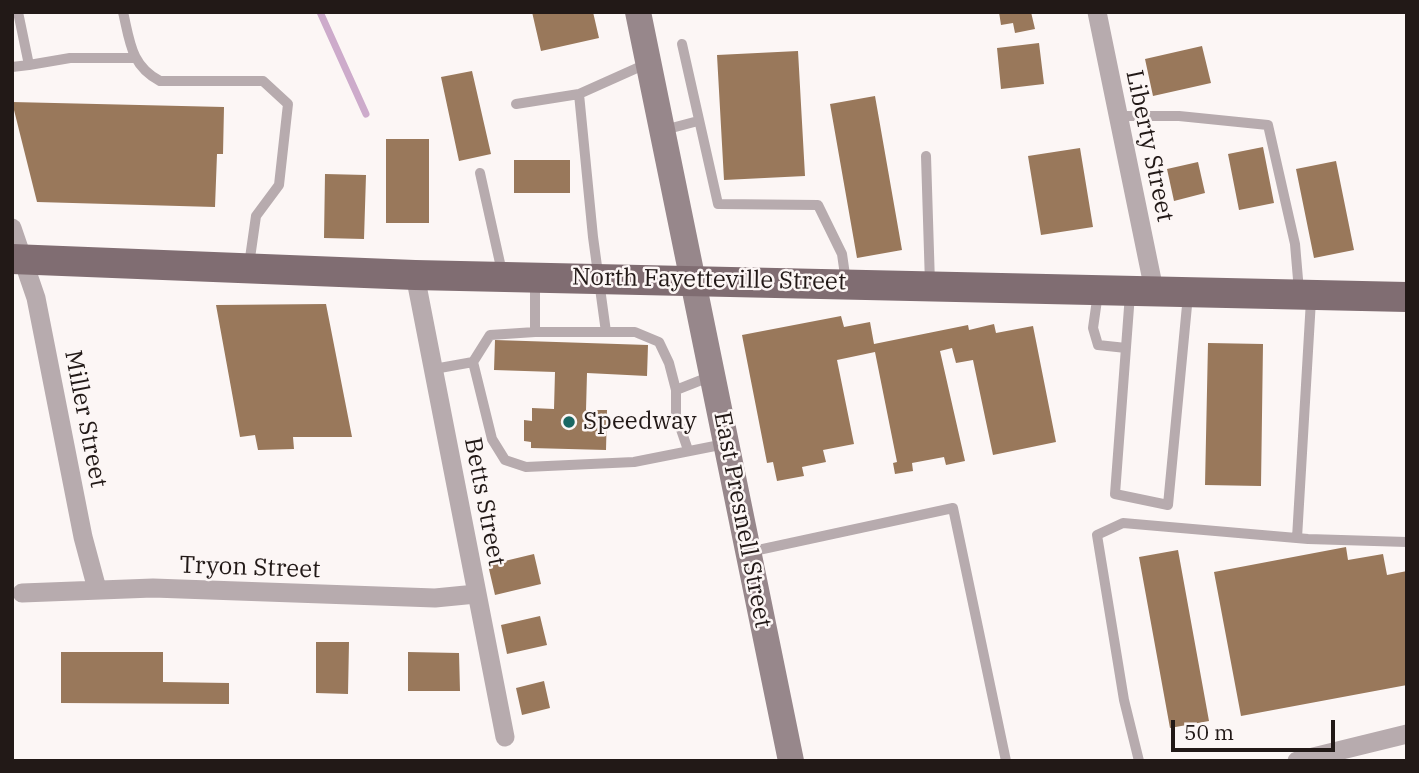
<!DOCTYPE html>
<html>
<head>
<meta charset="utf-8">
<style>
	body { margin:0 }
	#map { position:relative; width:1419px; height:773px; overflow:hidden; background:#fcf6f5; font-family:"IBM Plex Serif",serif }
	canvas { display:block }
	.frame { position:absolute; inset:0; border:14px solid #221917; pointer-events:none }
	.scale { position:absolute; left:1171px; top:720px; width:164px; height:32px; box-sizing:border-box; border:4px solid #221917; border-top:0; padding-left:9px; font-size:21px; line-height:24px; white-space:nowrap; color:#221917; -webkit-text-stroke:5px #fcf6f5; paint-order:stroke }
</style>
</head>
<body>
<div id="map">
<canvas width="1419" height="773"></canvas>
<div class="frame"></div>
<div class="scale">50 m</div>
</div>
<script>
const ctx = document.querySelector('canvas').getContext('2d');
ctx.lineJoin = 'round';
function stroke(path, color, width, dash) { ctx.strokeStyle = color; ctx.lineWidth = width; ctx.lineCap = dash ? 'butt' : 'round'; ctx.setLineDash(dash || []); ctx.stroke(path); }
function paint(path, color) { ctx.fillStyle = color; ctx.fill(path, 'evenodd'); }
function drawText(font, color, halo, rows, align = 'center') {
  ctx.font = font + ' "IBM Plex Serif",serif'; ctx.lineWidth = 5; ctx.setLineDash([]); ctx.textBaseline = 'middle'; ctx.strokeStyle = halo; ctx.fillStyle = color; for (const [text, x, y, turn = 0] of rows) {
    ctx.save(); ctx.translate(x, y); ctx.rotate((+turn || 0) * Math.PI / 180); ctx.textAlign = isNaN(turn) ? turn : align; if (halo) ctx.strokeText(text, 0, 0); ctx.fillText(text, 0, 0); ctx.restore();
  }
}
stroke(new Path2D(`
	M320,12l46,102`), '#cdabcb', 7);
paint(new Path2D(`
	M532,12h61l6,26 -58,13z
	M999,12h32l4,17 -20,4 -2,-10 -12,2z
	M1039,43l5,41 -43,5 -4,-41z
	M1202,46l9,37 -58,13 -8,-37z
	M798,51l7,125 -81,4 -7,-125z
	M472,71l19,83 -32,7 -18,-84z
	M875,96l27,154 -45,8 -27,-154z
	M12,102l212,5 -1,47h-6l-2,53 -178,-5z
	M386,139h43v84h-43z
	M1263,147l11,56 -35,7 -11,-56z
	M1080,148l13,79 -52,8 -13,-79z
	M514,160h56v33h-56z
	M1336,161l18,89 -40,8 -18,-89z
	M1198,162l7,31 -31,8 -7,-32z
	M325,174l41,1 -2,64 -40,-1z
	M326,304l26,133h-59l1,12 -36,1 -3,-15 -15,2 -24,-132z
	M841,316l3,11 26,-5 4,22 94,-19 1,5 25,-6 2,9 37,-7 23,116 -63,13 -20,-95 -17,3 -4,-15 -12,3 25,110 -19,4 -2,-8 -32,6 1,8 -18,3 -2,-11 4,-1 -22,-110 -38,8 17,84 -31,6 3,12 -24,5 2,9 -27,5 -4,-19 -6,1 -25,-128z
	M495,340l153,5 -1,31 -60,-3 -1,37h21l-1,40 -75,-2v-6l-7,-1v-21l8,1v-13l22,1 1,-37 -61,-2z
	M1208,343l55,1 -2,142 -56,-1z
	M1346,547l2,13 35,-6 4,21 20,-4v114l-166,31 -27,-144z
	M1178,550l31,171 -39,7 -31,-171z
	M534,554l7,30 -46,11 -7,-30z
	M540,616l7,29 -40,9 -6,-29z
	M316,642h33l-1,52 -32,-1z
	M61,652h102v30l66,1v21l-168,-1z
	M408,652l51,1 1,38h-52z
	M544,681l6,27 -28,7 -6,-27z`), '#99785b');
stroke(new Path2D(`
	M123,12c7,30 8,54 37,69h103l25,23 -9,81 -23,31 -7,49
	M682,44l36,160 100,1 24,49 4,28
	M29,65l41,-7h63
	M12,67l17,-2 -11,-53
	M516,104l63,-10
	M1118,116h61l89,9 27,119 4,47
	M664,130l34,-9
	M926,156l4,128
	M480,173l22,99
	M535,281v51h71l-13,-95 -14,-143 67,-30
	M1098,293l-5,35 5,17 28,3
	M1130,294l-15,200 53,11 20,-210
	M606,332h29l24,10 10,21 7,27
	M473,362l17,-27 45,-3
	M434,369l39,-7 19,77 13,21 21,7 108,-5 91,-18
	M688,450l-12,-35v-25l33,-13
	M1297,538l14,-238
	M749,552l204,-44 53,253
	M1139,761l-15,-61 -27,-165 26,-12 185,16 99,3`), '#b7abae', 10);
stroke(new Path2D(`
	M1097,12l57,278
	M12,228l24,70 47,239 14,52
	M415,275l90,462
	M22,593l131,-5 282,10 41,-4
	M1297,761l110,-27`), '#b7abae', 19);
stroke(new Path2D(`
	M638,12l153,749`), '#97878b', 26);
stroke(new Path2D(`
	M12,259l403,16 992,22`), '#806d72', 30);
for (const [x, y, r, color] of [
	[569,422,7,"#1a6763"]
]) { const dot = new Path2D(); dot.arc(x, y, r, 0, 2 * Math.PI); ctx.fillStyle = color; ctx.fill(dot); stroke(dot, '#fcf6f5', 2.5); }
drawText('24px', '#221917', '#fcf6f5', [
	["Liberty Street",1149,146,78],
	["North Fayetteville Street",709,280,1],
	["Miller Street",85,419,79],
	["Betts Street",484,502,79],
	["East Presnell Street",742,520,79],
	["Tryon Street",250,568,2]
]);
drawText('24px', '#221917', '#fcf6f5', [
	["Speedway",583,422]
], 'left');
</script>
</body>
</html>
